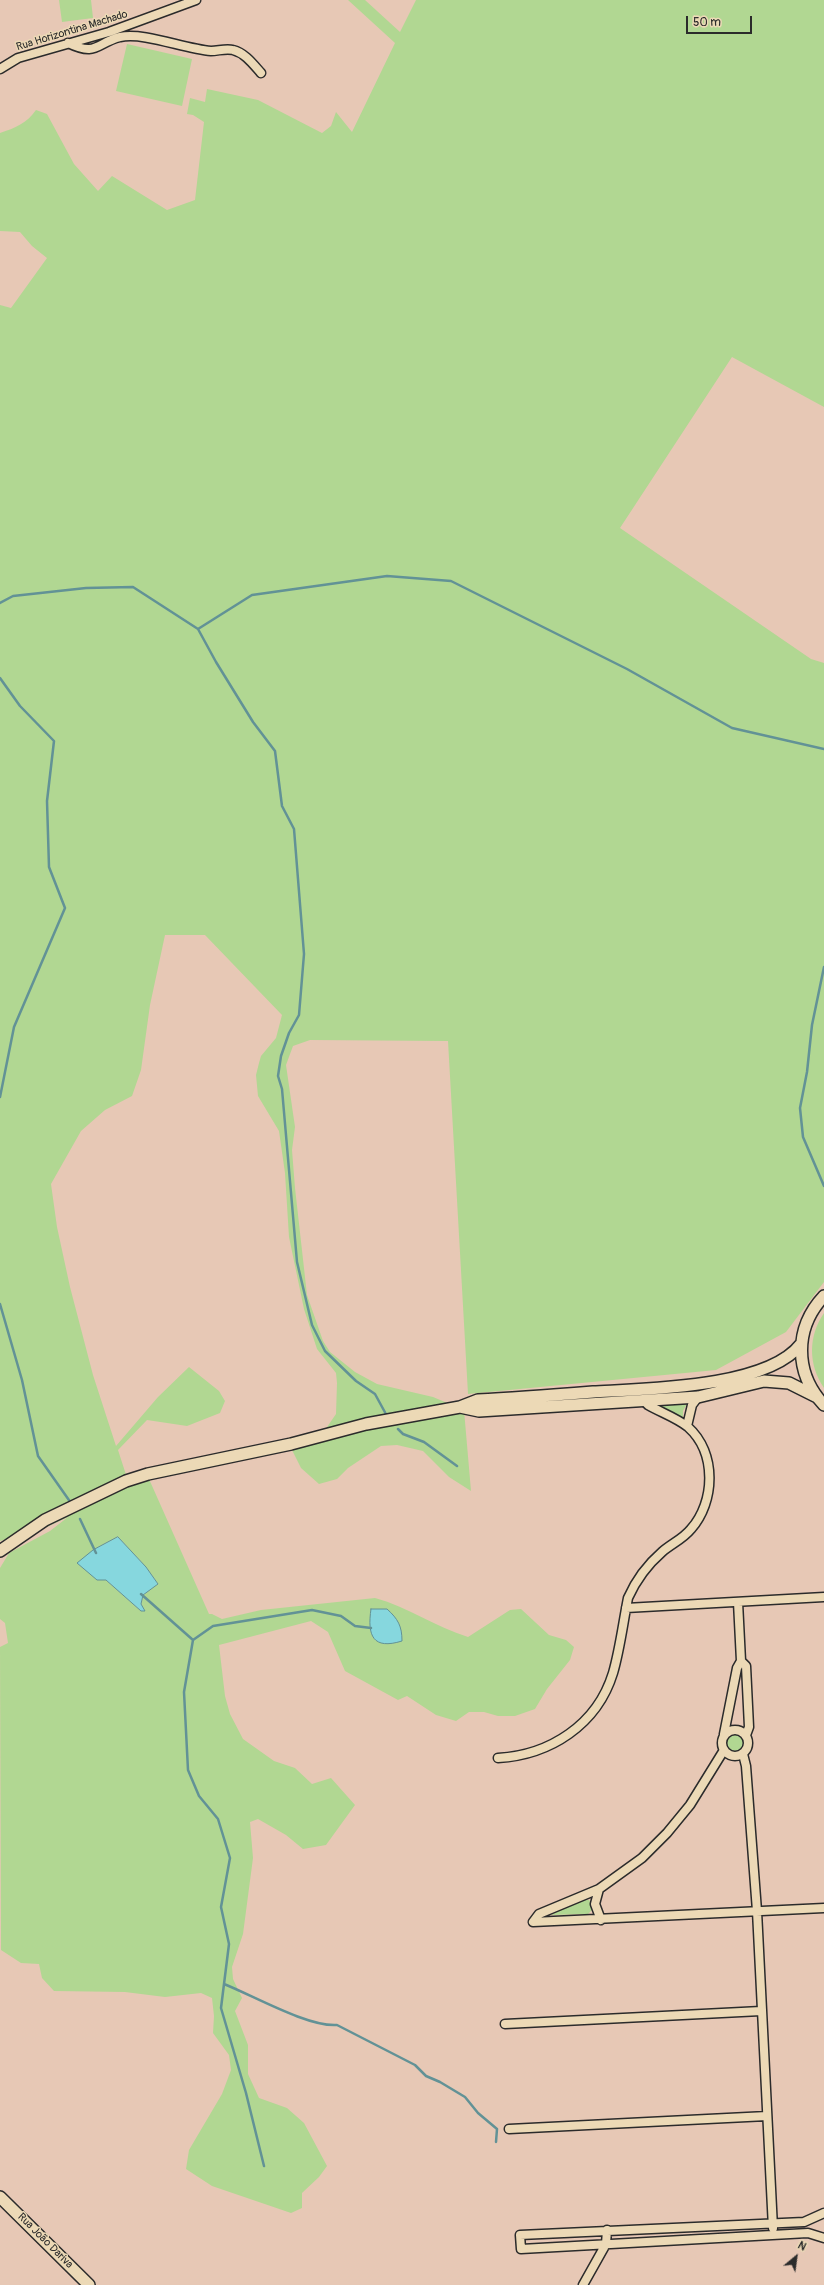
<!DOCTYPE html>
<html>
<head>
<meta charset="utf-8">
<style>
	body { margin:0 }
	#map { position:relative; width:824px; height:2285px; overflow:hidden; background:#e7c8b5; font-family:Pangolin,sans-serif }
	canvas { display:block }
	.north { position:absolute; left:776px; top:2237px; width:40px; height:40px; -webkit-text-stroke:3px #ecd9b6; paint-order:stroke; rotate:29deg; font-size:11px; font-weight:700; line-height:16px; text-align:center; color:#2b2b2b }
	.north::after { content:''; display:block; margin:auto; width:14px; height:18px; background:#2b2b2b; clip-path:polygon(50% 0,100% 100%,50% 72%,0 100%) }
	.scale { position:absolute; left:686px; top:16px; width:66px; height:18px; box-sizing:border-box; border:2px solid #2b2b2b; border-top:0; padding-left:5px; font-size:12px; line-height:14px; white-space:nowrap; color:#2b2b2b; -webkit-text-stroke:3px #ecd9b6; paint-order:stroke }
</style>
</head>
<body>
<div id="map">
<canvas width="824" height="2285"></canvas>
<div class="north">N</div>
<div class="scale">50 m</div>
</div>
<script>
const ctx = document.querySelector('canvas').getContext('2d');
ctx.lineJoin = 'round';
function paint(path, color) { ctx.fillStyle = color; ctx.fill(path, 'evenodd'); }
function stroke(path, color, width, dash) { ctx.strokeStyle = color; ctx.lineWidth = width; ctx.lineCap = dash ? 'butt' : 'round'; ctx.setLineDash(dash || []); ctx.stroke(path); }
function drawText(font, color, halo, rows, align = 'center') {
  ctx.font = font + ' Pangolin,sans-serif'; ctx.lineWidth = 3; ctx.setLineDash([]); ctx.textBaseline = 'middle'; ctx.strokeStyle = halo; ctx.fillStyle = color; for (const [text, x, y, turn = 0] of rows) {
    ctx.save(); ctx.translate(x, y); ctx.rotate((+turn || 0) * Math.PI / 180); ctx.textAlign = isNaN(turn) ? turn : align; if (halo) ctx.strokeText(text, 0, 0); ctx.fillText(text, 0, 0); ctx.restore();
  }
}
paint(new Path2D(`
	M59,0h32l2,18 -31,4z
	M348,0h17l35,32 16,-32h408v407l-92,-50 -112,171 191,131 13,4v619l-38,50 -70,38 -248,24 -20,-353 -138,-1 -17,6 -7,19 9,62 -3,23 3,38 12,107 16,46 7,11 25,20 22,12 56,13 31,13 7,81 -22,-14 -26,-26 -26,-6 -16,1 -33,22 -11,11 -18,5 -18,-16 -10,-20 34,-18 11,-16 1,-31 -1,-10 -19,-24 -13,-40 -15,-72 -4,-64 -6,-42 -21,-35 -2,-21 3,-12 2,-7 15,-18 6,-23 -77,-80h-40l-15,70 -9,65 -9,26 -27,14 -24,21 -30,53 6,43 13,60 23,88 23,71 42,-49 31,-30 30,24 6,10 -5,12 -33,13 -40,-6 -29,30 11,34 20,-5 60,135h3l10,5 39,-9 114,-12c33,9 61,29 93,39l42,-27 11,-1 28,26 17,5 8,7 -4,13 -23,29 -12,20 -20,7h-17l-14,-4h-15l-13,9 -20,-6 -29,-19 -9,4 -53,-29 -17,-39 -17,-11 -92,24 6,51 5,18 13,25 31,22 21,7 17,16 19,-6 24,27 -29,40 -23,4 -17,-14 -28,-16 -8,3 3,36 -10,76 -11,33 1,12 9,19 -7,13 13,34v29l11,24 28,10 17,15 23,43 -8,11 -17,16v15l-11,5 -79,-27 -26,-17 3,-19 33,-56 9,-24 -2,-15 -16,-22 1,-17 -2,-18 -11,-5 -36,4 -40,-5 -71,-1 -12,-13 -3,-14 -18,-1 -20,-13 -1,-303 8,-4 -3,-20 -5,-4v-51l9,-15 41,-22 18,-14 -21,10 -47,14v-1236l11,3 36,-50 -15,-12 -12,-14 -20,-1v-98c15,-5 27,-10 36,-23l11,4 27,50 24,27 14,-15 55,34 28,-10 9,-78 -11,-7 -6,-1 3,-16 15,4 2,-13 51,11 64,33 9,-7 5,-14 16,20 43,-89zM118,1537l28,30 12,17 -15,11 -2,9 3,7h-3l-35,-31 -13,-30z
	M127,44l65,15 -10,47 -66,-15z
	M824,1313v75c-16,-23 -16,-52 0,-75z
	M688,1402l-5,9v8l-24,-14z
	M727 1743a8 8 0 1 1 16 0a8 8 0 1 1-16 0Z
	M584,1899l5,1 3,4v6l-4,4 -37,1z`), '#b1d792');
const water = new Path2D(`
	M118,1537l28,30 12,17 -15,11 -2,9 4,7h-4l-35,-31h-9l-20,-17 16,-13z
	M371,1609h16c11,10 15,17 15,32 -29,9 -35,-5 -31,-32z`);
paint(water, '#86d7de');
stroke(water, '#629296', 1);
stroke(new Path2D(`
	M0,603l13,-7 73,-8 47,-1 65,42 54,-34 135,-19 64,5 176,88 105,59 92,21
	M198,629l18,33 37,60 22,29 7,55 12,23 10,125 -5,61 -10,18 -8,23 -3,20 4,13 15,173 15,63 13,26 31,30 19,13 12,22
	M0,678l20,28 34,35 -7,60 2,66 16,41 -51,119 -14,70
	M824,967l-12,58 -5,47 -7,36 3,29 21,49
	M0,1304l22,76 16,76 33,47
	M398,1429l5,5 21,8 33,24
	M80,1519l16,34
	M141,1594l52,46 -9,52 4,78 11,26 19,23 12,39 -9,49 8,37 -8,64 25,85 18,73
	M193,1640l20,-14 99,-16 29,6 14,10 16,2
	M224,1984c30,12 84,43 113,41l78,40 11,11 14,6 25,15 13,16 19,16 -1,13`), '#629296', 2.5);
const street = new Path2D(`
	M68,43c29,14 28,0 52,-6 25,-5 64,12 91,14 7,0 15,-3 22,-1 12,3 20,14 28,23
	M0,69l18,-11 91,-26 87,-32
	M687,1426l5,-21 6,-8
	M626,1608l198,-11
	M741,1661l5,5 3,61 -3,8
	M722 1743a13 13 0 1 1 26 0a13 13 0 1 1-26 0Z
	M724,1734l13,-66 4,-7 -3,-59
	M724,1750l-34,55 -23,28 -25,25 -43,31 -60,25 -6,8 291,-14
	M743,1754l3,12 11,145 16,317
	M498,1758c52,-3 99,-33 115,-85 7,-24 10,-50 15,-75 8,-18 19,-33 34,-46 9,-8 21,-13 29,-23 24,-27 26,-76 -3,-102 -11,-9 -28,-15 -40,-22l-3,-3
	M599,1889l-4,15 6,16
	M505,2024l256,-13
	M509,2129l258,-13
	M824,2213l-20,9 -284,13 1,14 287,-16 16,5
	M583,2285l23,-41 1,-14`);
const secondary = new Path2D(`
	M824,1296c-30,32 -30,77 0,109
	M460,1407l19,4 219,-14 66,-16 25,2 28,14
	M0,1551l45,-31 81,-39 22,-7 143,-30 75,-20 94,-17 18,-7c39,-2 77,-5 115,-8 53,-3 174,-4 208,-48
	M0,2197l89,88`);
stroke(street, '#2b2b2b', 11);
stroke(secondary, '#2b2b2b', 14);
stroke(street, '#ecd9b6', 8);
stroke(secondary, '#ecd9b6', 11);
drawText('11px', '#2b2b2b', '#ecd9b6', [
	["Rua Horizontina Machado",72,31,-17],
	["Rua João Dariva",45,2241,45]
]);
</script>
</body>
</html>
